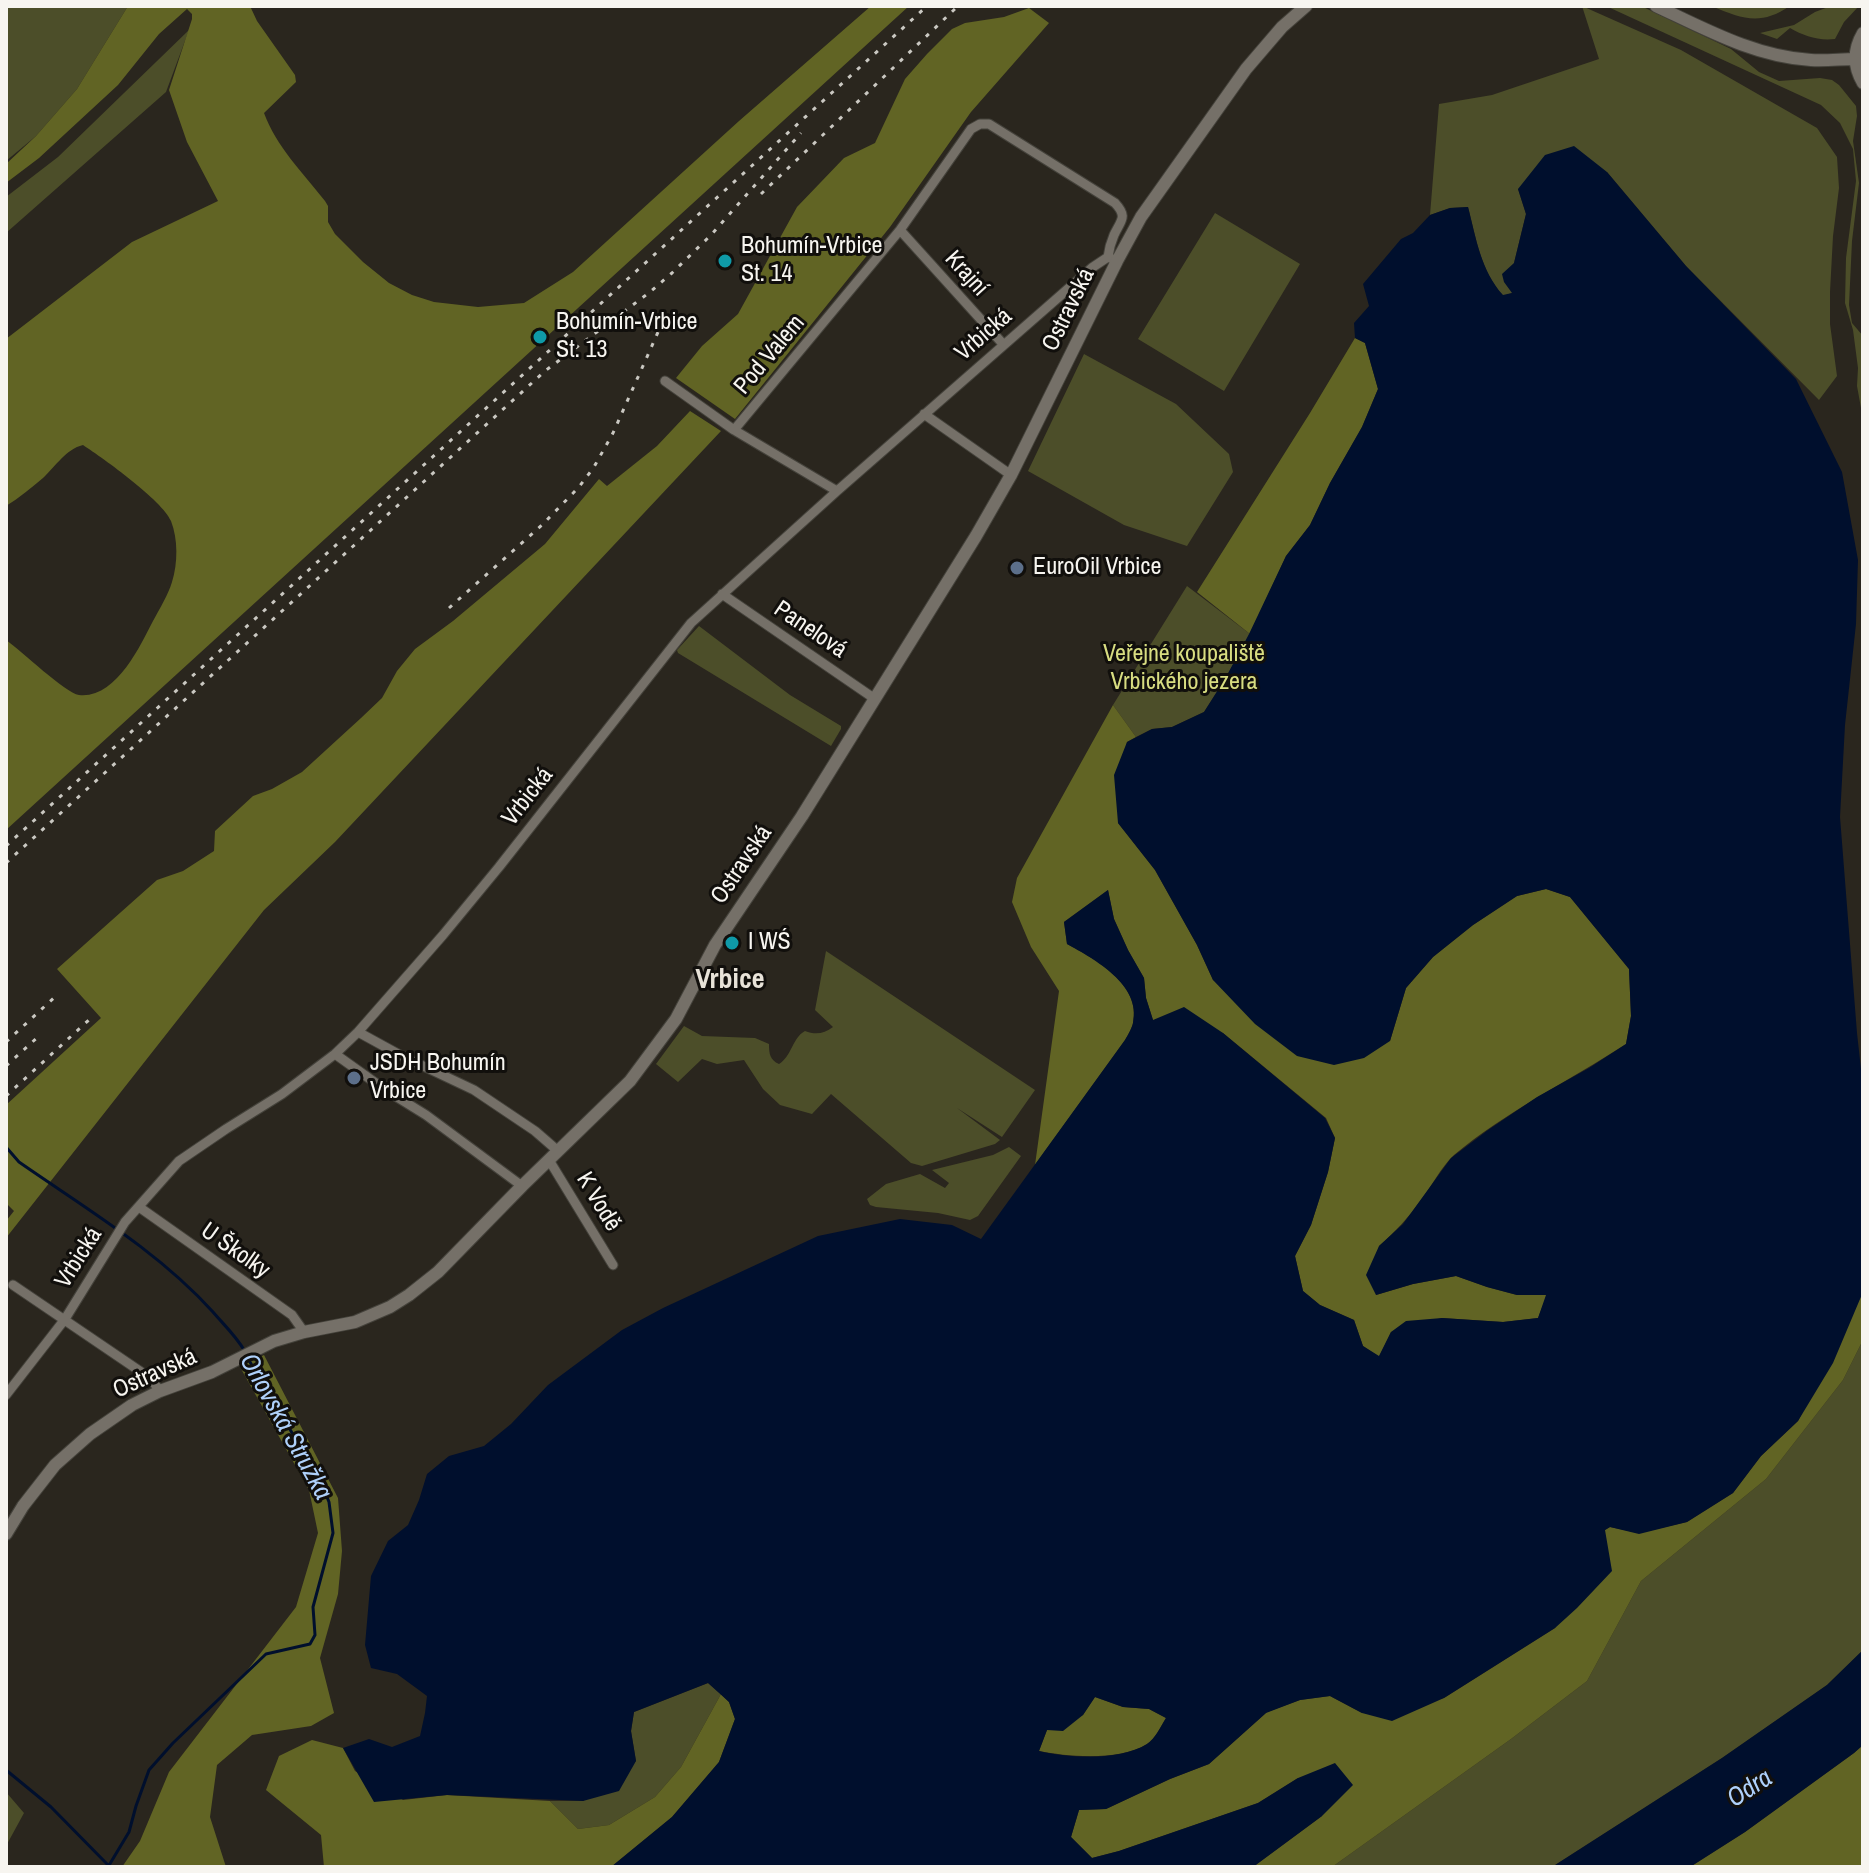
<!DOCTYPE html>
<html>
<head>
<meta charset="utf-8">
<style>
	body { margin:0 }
	#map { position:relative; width:1869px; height:1873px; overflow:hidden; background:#2a261e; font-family:"Archivo Narrow",sans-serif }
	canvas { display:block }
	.frame { position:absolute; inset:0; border:8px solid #f7f5f0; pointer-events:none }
</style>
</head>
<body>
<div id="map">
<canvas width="1869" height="1873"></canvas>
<div class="frame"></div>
</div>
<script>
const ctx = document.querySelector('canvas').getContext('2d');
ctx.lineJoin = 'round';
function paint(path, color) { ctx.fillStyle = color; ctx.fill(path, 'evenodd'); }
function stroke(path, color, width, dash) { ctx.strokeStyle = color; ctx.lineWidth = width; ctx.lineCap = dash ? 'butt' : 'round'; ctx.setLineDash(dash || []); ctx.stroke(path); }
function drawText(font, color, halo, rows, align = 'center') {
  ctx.font = font + ' "Archivo Narrow",sans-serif'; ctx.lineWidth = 6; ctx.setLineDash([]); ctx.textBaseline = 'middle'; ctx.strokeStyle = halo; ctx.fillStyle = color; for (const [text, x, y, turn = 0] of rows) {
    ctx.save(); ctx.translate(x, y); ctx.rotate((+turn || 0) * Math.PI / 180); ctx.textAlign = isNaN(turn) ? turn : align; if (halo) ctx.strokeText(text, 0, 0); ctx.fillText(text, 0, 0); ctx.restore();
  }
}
paint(new Path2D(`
	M6,6h122l-51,83 -41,47 -30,25z
	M1582,6l99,44 136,78 20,29 2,31 -6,48 -3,56v32l7,52 -18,24 -133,-134 -79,-94 -89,17 8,25 -12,49 -2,30 -9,3c-22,-25 -27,-58 -35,-89l-18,1 -20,7 9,-111 53,-9 107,-36z
	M1606,6h35l90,43 28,23 20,9 41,-3 12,2 7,5 17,21 1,10 -4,25 6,42 -7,58 -3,64 3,18 11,13v83l-6,-33 1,-18 -5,-38 -8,-27 1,-45 10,-77 -3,-32 -13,-26 -19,-18z
	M1711,6h79c-30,20 -47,13 -79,0z
	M1831,6h28l-15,16 -9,17c-17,2 -31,-3 -45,-11l-13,11 -17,-6 34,-8 21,-13z
	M189,30l-23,62 -160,141v-36l52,-40z
	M1215,213l85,51 -76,127 -86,-52z
	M1084,354l92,50 53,50 4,18 -46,74 -63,-21 -96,-54z
	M1187,586l63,48 -25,45 -21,33 -32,15 -20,2 -16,8 -23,-32z
	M699,626l91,69 51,31v3l-10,17 -153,-93 -1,-3z
	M826,951l209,139 -33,47 -45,-29 43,32 -5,4 -73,22 -11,-3 -80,-69 -19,20 -32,-9 -17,-16 -19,-29 -27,4 -15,-5 -24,23 -22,-18 28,-38 18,10 53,2 14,6c0,10 1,16 10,20 13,-8 13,-26 26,-33 10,4 19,3 28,-4l-18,-17z
	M1009,1147l12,9 -43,60 -8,4 -32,-7 -62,-6 -6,-2 -3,-6 19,-15 34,-10 25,14 4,-5 -17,-13 61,-15z
	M1863,1340v310l-36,35 -105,73 -170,109h-220l179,-128 76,-58 54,-100 125,-102 77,-99z
	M708,1683l13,11 -40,73 -26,30 -46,28 -31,4 -28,-28h33l53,-40 -5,-30 3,-19z
	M6,1792l18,21 -18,33z`), '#4c4e29');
paint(new Path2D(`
	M128,6h122l7,15 38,54 1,7 -32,31c12,33 39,60 61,88l3,5v16l7,12 28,28 26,21 23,12 22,7 44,5 46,-4 49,-31 166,-151 132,-115h38l-903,824v-190c16,11 59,53 73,55 37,4 61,-49 74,-74 7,-13 15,-26 19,-39 6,-19 6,-43 -1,-61 -9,-21 -67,-62 -88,-76 -17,4 -27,21 -40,33 -12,10 -24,20 -37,28v-167l126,-97 86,-41 -31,-59 -18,-52 23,-71v-5l-5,-5 -28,25 -41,51 -79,73 -33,25v-19l30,-28 41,-47z
	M1029,8l20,15 -78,89 -81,115 -155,192 -59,-41 26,-32 36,-32 59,-107 47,-49 31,-15 30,-64 22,-25 25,-25 13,-6 39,-6z
	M1355,338l10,5 13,46 -16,38 -32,56 -20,42 -24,31 -36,78 -53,-42 113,-179z
	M690,411l31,20 -386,411 -71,68 -258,328v-17l8,-10 -8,-8v-98l95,-87 -44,-49 100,-89 26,-9 31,-20 1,-20 38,-35 19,-7 30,-17 59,-54 21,-20 15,-27 18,-22 38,-28 92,-77 54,-65 8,7 50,-40z
	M1113,705l23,32 -9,5 -9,81 37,47 42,75 16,35 177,61 16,-53 27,-31 40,-32 44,-29 29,-7 24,8 59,72 2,47 -5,28c-57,37 -119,67 -172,111 -13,12 -22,31 -33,45 -12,17 -26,32 -42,46l-3,49 37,-11 43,-8 31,11 30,8h30l-9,23 -35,4 -61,-4 -51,14 -12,25 -16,-11 -9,-26 -34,-15 -17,-14 -8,-35 16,-31 17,-53 7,-34 -9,-20 -103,-85 -70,-13 -7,-22 -2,-20 -16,-28 -14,-31 -6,-29 -44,32 3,22c27,14 75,41 66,79 -1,5 -5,12 -8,17l-90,125 24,-174 -28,-44 -19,-45 5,-24z
	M1863,1292v48l-20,40 -77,99 -125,102 -54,100 -76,58 -179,128h-79l69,-51 -24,-38 -40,25 -139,48 -27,7 -21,-21 8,-27 27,-1 64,-30 39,-15 58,-52 33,-12 30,-4 32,17 82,-15 111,-70 50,-98 5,-3 29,6 48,-11 46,-29 28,-37 37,-35z
	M264,1355l74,143 4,53 -4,43 -18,64 14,55 -23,13 -59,9 -35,30 -7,52 16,50h-104l18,-26 29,-69 127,-165 22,-74 -9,-43 -69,-123z
	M721,1694l8,8 6,17 -16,43 -47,55 -61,50h-287l-3,-32 -55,-45 13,-34 33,-16 31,8 12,23 48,29 44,-5 103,6 28,28 31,-4 46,-28 26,-30z
	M1095,1697l28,10 26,2 17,9c-5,8 -11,21 -19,26 -27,17 -78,13 -108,7l8,-21 36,-15z
	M1863,1745v122h-173l55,-35 109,-79z`), '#616424');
paint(new Path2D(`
	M1574,146l33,26 79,94 110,113 46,93 16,88 -2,64 -11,101 -5,92 17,216 6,54v205l-30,71 -35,58 -37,35 -28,37 -46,29 -48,12 -29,-7 -5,3 7,41 -35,37 -22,20 -111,70 -52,23 -30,-8 -32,-17 -30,4 -34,13 -57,51 -39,15 -64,30 -27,1 -8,27 21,21 27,-7 139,-48 40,-25 37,-15 18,22 -31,31 -69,51h-642l61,-50 47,-55 16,-43 -6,-17 -21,-19 -74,29 -3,19 5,30 -17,30 -36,10 -136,-6 -73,7 -31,-54 26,-9 23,8 28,-11 5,-23 2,-17 -30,-22 -26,-6 -6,-23 6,-69 17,-35 20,-16 11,-25 8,-26 22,-18 35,-10 27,-22 37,-39 74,-55 41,-22 155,-72 82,-17 52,6 29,14 144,-199c3,-5 7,-12 8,-17 9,-38 -39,-64 -66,-79l-3,-22 44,-32 6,29 14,31 16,28 2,20 7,22 31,-13 39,26 102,85 10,20 -7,34 -17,53 -16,31 8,35 17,14 34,15 9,26 16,10 12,-24 15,-11 36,-3 61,4 35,-4 8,-23h-29l-30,-8 -31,-11 -43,8 -37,11 -10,-20 13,-29 24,-22 48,-66 37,-28 49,-33 52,-29 37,-24 5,-28 -2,-47 -59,-72 -24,-8 -29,7 -44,29 -40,32 -27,31 -16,53 -26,17 -30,7 -37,-9 -42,-32 -42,-44 -16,-35 -42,-75 -37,-47 -4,-48 13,-33 25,-13 20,-2 32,-15 21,-33 24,-45 37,-78 24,-31 20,-42 32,-56 16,-38 -13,-46 -10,-5 -1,-15 15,-17 -6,-22 38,-45 12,-6 17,-18 20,-7 18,-1c8,31 13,64 35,88l9,-2 -8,-11 -2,-8 12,-11 12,-49 -8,-25 27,-34zM1095,1697l28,10 26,2 17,9c-5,8 -11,21 -19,26 -27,17 -78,14 -108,7l8,-21 16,1 20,-16z
	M1863,1650v95l-9,8 -109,79 -55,35h-138l170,-109 105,-73z`), '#000f2d');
stroke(new Path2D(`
	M6,1147l13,15c66,46 139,89 194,150 11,13 23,24 31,38
	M6,1770l45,37 58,59
	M108,1867l21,-35 7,-26 13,-36 24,-27 93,-89 44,-10 5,-9 -2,-28 20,-74 -4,-31 -9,-22 -73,-123`), '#000f2d', 3);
const street = new Path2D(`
	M900,230l103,114
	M665,381l69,49 103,61
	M924,414l87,61
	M734,430l166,-200 71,-101 9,-5h9l126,79c13,14 6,17 -1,32 -3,7 -5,14 -6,22
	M722,594l153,105
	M358,1032l42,23 74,35 61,41 23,20
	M335,1054l49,35 42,26 96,71
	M549,1160l64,105
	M139,1207l153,108 12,17
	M13,1285l137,93 10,13
	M6,1395l59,-76 60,-97 54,-61 47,-32 56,-35 53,-40 23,-22 85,-97 56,-68 192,-244 146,-132 256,-224 15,-10 9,4`);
const secondary = new Path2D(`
	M1656,6c49,23 100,51 155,54 15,1 30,-1 44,-1
	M1863,33c-10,17 -10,33 0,50
	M6,1534l17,-28 32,-41 35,-31 42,-29 28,-14 52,-19 62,-31 30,-9 51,-10 35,-15 19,-12 29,-23 84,-86 108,-105 46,-62 39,-74 87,-129 174,-280 35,-61 106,-214 24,-44 105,-148 36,-42 24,-21`);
stroke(street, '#44423b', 11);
stroke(secondary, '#44423b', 14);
stroke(street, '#757068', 9);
stroke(secondary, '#757068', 12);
stroke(new Path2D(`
	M761,194l197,-188
	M449,608l94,-84 36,-37 15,-20 19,-34 46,-103
	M6,846l921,-840
	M6,863l539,-492 105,-79 22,-19 40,-39 89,-101
	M6,1042l51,-47
	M6,1066l34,-31
	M6,1096l85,-78`), '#cac8c2', 3, [4, 8]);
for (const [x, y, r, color] of [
	[725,261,8,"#0f9aa8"],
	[540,337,8,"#0f9aa8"],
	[1017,568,8,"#5c6f8a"],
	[732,943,8,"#0f9aa8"],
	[354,1078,8,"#5c6f8a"]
]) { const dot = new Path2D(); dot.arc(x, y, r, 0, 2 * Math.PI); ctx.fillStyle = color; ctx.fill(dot); stroke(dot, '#110f0c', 3); }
drawText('24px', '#f7f5f0', '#110f0c', [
	["Bohumín-Vrbice",741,247],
	["St. 14",741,275],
	["Bohumín-Vrbice",556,323],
	["St. 13",556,351],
	["EuroOil Vrbice",1033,568],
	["I WŚ",748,943],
	["JSDH Bohumín",370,1064],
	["Vrbice",370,1092]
], 'left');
drawText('24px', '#f7f5f0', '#110f0c', [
	["Krajní",966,274,48],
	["Ostravská",1069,310,-64],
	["Vrbická",984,335,-41],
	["Pod Valem",770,355,-50],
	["Panelová",810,630,34],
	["Vrbická",528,797,-52],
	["Ostravská",742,865,-56],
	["K Vodě",598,1202,59],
	["U Školky",235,1251,35],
	["Vrbická",79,1258,-58],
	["Ostravská",155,1374,-24]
]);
drawText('24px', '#d8dd81', '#110f0c', [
	["Veřejné koupaliště",1184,655],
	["Vrbického jezera",1184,683]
]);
drawText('italic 26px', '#aed0fa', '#110f0c', [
	["Orlovská Stružka",285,1427,61],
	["Odra",1750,1789,-33]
]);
drawText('bold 28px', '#e7e2d8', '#110f0c', [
	["Vrbice",730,980]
]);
</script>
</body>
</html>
